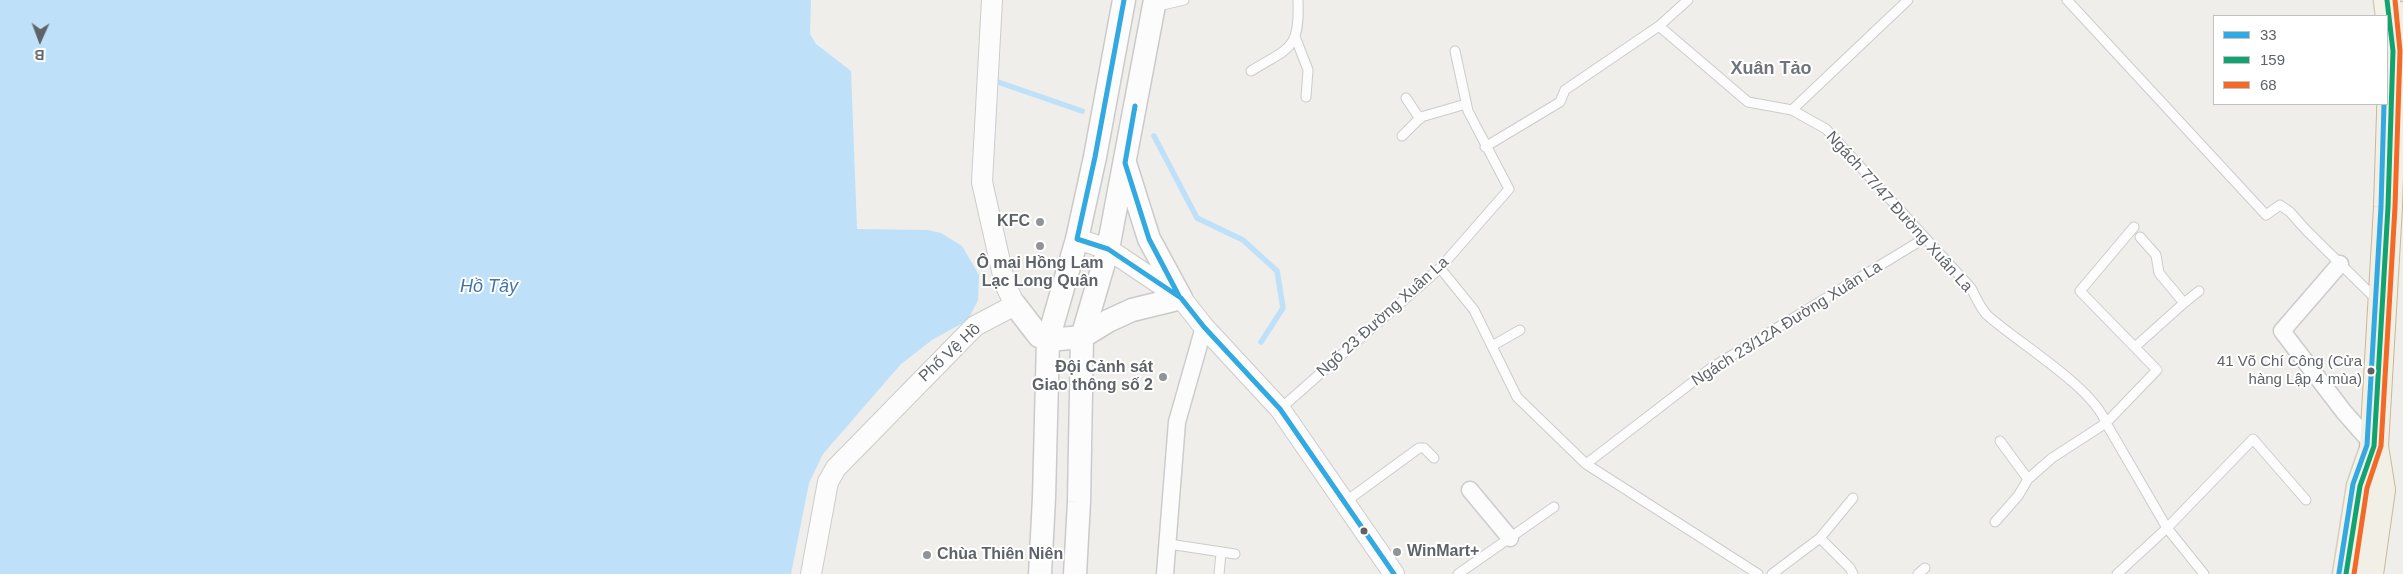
<!DOCTYPE html>
<html>
<head>
<meta charset="utf-8">
<style>
	body { margin:0 }
	#map { position:relative; width:2403px; height:574px; overflow:hidden; background:#efeeea; font-family:Helvetica,sans-serif }
	canvas { display:block }
	.legend { position:absolute; left:2213px; top:15px; width:175px; height:90px; box-sizing:border-box; background:#fff; border:1px solid #bfc1c3; margin:0; padding:6px 9px; list-style:none; font-size:15px; color:#5f6368 }
	.legend li { display:flex; align-items:center; gap:10px; height:25px }
	.legend b { width:25px; border:1px solid #bfc1c3 }
	.north { position:absolute; left:15px; top:15px; width:50px; height:50px; -webkit-text-stroke:4px #fff; paint-order:stroke; rotate:182deg; font-size:14px; font-weight:700; line-height:20px; text-align:center; color:#5f6368 }
	.north::after { content:''; display:block; margin:auto; width:18px; height:22px; background:#5f6368; clip-path:polygon(50% 0,100% 100%,50% 72%,0 100%) }
</style>
</head>
<body>
<div id="map">
<canvas width="2403" height="574"></canvas>
<ul class="legend">
<li><b style="height:6px;background:#32a9e1"></b>33</li>
<li><b style="height:6px;background:#11a471"></b>159</li>
<li><b style="height:6px;background:#f36928"></b>68</li>
</ul>
<div class="north">B</div>
</div>
<script>
const ctx = document.querySelector('canvas').getContext('2d');
ctx.lineJoin = 'round';
function paint(path, color) { ctx.fillStyle = color; ctx.fill(path, 'evenodd'); }
function stroke(path, color, width, dash) { ctx.strokeStyle = color; ctx.lineWidth = width; ctx.lineCap = dash ? 'butt' : 'round'; ctx.setLineDash(dash || []); ctx.stroke(path); }
function drawText(font, color, halo, rows, align = 'center') {
  ctx.font = font + ' Helvetica,sans-serif'; ctx.lineWidth = 4; ctx.setLineDash([]); ctx.textBaseline = 'middle'; ctx.strokeStyle = halo; ctx.fillStyle = color; for (const [text, x, y, turn = 0] of rows) {
    ctx.save(); ctx.translate(x, y); ctx.rotate((+turn || 0) * Math.PI / 180); ctx.textAlign = isNaN(turn) ? turn : align; if (halo) ctx.strokeText(text, 0, 0); ctx.fillText(text, 0, 0); ctx.restore();
  }
}
paint(new Path2D(`
	M0,0h811l-1,34 6,10 35,27 6,158 71,1 13,3 21,13 17,29 -1,25 -10,20 -36,20 -31,24 -78,90 -14,29 -18,91h-791z`), '#bfe0f9');
stroke(new Path2D(`
	M995,81l87,30
	M1154,136l43,82 46,22 34,31 6,37 -22,34`), '#bfe0f9', 5.5);
const service = new Path2D(`
	M2067,0l199,215 14,-10 10,7 16,18 70,69
	M1154,7l30,-7
	M1659,26l89,76 44,8 34,19 145,159c5,9 9,20 16,27 30,27 106,72 119,108l61,105 37,46
	M1296,39l12,31 -2,27
	M1251,71c39,-24 49,-21 47,-71
	M1406,98l14,21
	M1792,110l116,-110
	M1402,136l19,-19 45,-13
	M1485,147l75,-45 5,-12 94,-64 29,-26
	M1440,268l34,42 43,87 69,67 172,110
	M2184,303l15,-12
	M1492,346l28,-16
	M2136,346l48,-43 -25,-30 -3,-18 -16,-18
	M1280,409l160,-141 69,-79 -41,-78 -13,-60
	M1586,464l125,-96 214,-130
	M2028,479l24,-21 54,-35 51,-53 -77,-79 54,-64
	M1345,502l74,-54h5l10,10
	M1995,522l23,-26 10,-17 -28,-38
	M1820,538l33,-40
	M1169,544l66,10
	M1219,574l2,-21
	M1458,574l96,-67
	M1772,574l48,-36 30,30 3,6
	M1918,574l7,-6
	M2117,574l50,-46 86,-89 53,61`);
const minor = new Path2D(`
	M2340,264l-58,67 62,81 30,34
	M1470,490l40,48
	M1165,574l12,-152 27,-95`);
const tertiary = new Path2D(`
	M1077,239l31,10 73,49 23,29 76,82 114,165
	M811,574l17,-92 8,-14 139,-142 40,-21 -10,-21 -23,-102 10,-182`);
const secondary = new Path2D(`
	M1015,305l24,31 9,4 34,-3 26,-16 24,-11 49,-12 -32,-59 -23,-73
	M1040,574l4,-76 4,-158 29,-101 18,-82 29,-157
	M1075,574l4,-72 3,-165 26,-88 47,-249`);
const primary = new Path2D(`
	M2387,0l6,51
	M2346,574l14,-88 14,-40`);
const trunk = new Path2D(`
	M2369,574l12,-84 -7,-44 14,-239 5,-156 10,-35`);
stroke(service, '#cbcccc', 11);
stroke(minor, '#cbcccc', 19);
stroke(tertiary, '#cbcccc', 22);
stroke(secondary, '#cacacb', 25);
stroke(primary, '#d7ceb8', 29);
stroke(trunk, '#c8b996', 30);
stroke(service, '#fdfcfc', 9);
stroke(minor, '#fdfcfc', 16);
stroke(tertiary, '#fdfcfc', 20);
stroke(secondary, '#fdfcfc', 22);
stroke(primary, '#f4f2e9', 26);
stroke(trunk, '#f2f0e6', 28);
stroke(new Path2D(`
	M1124,0l-29,157 -18,82 31,10 73,49 23,29 76,82 114,165
	M1135,106l-10,57 24,76 30,57`), '#32a9e1', 5);
stroke(new Path2D(`
	M2346,574l14,-88 14,-40 14,-239 5,-156 -6,-51`), '#11a471', 5);
stroke(new Path2D(`
	M2354,574l13,-86 14,-42 14,-239 5,-156 -5,-51`), '#f36928', 5);
stroke(new Path2D(`
	M2339,573l14,-89 14,-39 14,-238 3,-103`), '#32a9e1', 5);
for (const [x, y, r, color] of [
	[1040,222,5,"#919496"],
	[1040,246,5,"#919496"],
	[2371,371,4.5,"#5f6368"],
	[1163,377,5,"#919496"],
	[1364,531,4.5,"#5f6368"],
	[1397,552,5,"#919496"],
	[927,555,5,"#919496"]
]) { const dot = new Path2D(); dot.arc(x, y, r, 0, 2 * Math.PI); ctx.fillStyle = color; ctx.fill(dot); stroke(dot, '#fff', 2); }
drawText('15px', '#5f6368', '#fff', [
	["41 Võ Chí Công (Cửa",2362,362],
	["hàng Lập 4 mùa)",2362,380]
], 'right');
drawText('16px', '#5f6368', '#fff', [
	["Ngách 77/47 Đường Xuân La",1899,212,48],
	["Ngõ 23 Đường Xuân La",1383,317,-42],
	["Ngách 23/12A Đường Xuân La",1787,324,-32],
	["Phố Vệ Hồ",950,353,-43]
]);
drawText('bold 16px', '#5f6368', '#fff', [
	["KFC",1030,222],
	["Ô mai Hồng Lam",1040,264,"center"],
	["Lạc Long Quân",1040,282,"center"],
	["Đội Cảnh sát",1153,368],
	["Giao thông số 2",1153,386],
	["WinMart+",1407,552,"left"],
	["Chùa Thiên Niên",937,555,"left"]
], 'right');
drawText('bold 18px', '#70757a', '#fff', [
	["Xuân Tảo",1771,69]
]);
drawText('italic 18px', '#4174aa', '#fff', [
	["Hồ Tây",489,287]
]);
</script>
</body>
</html>
